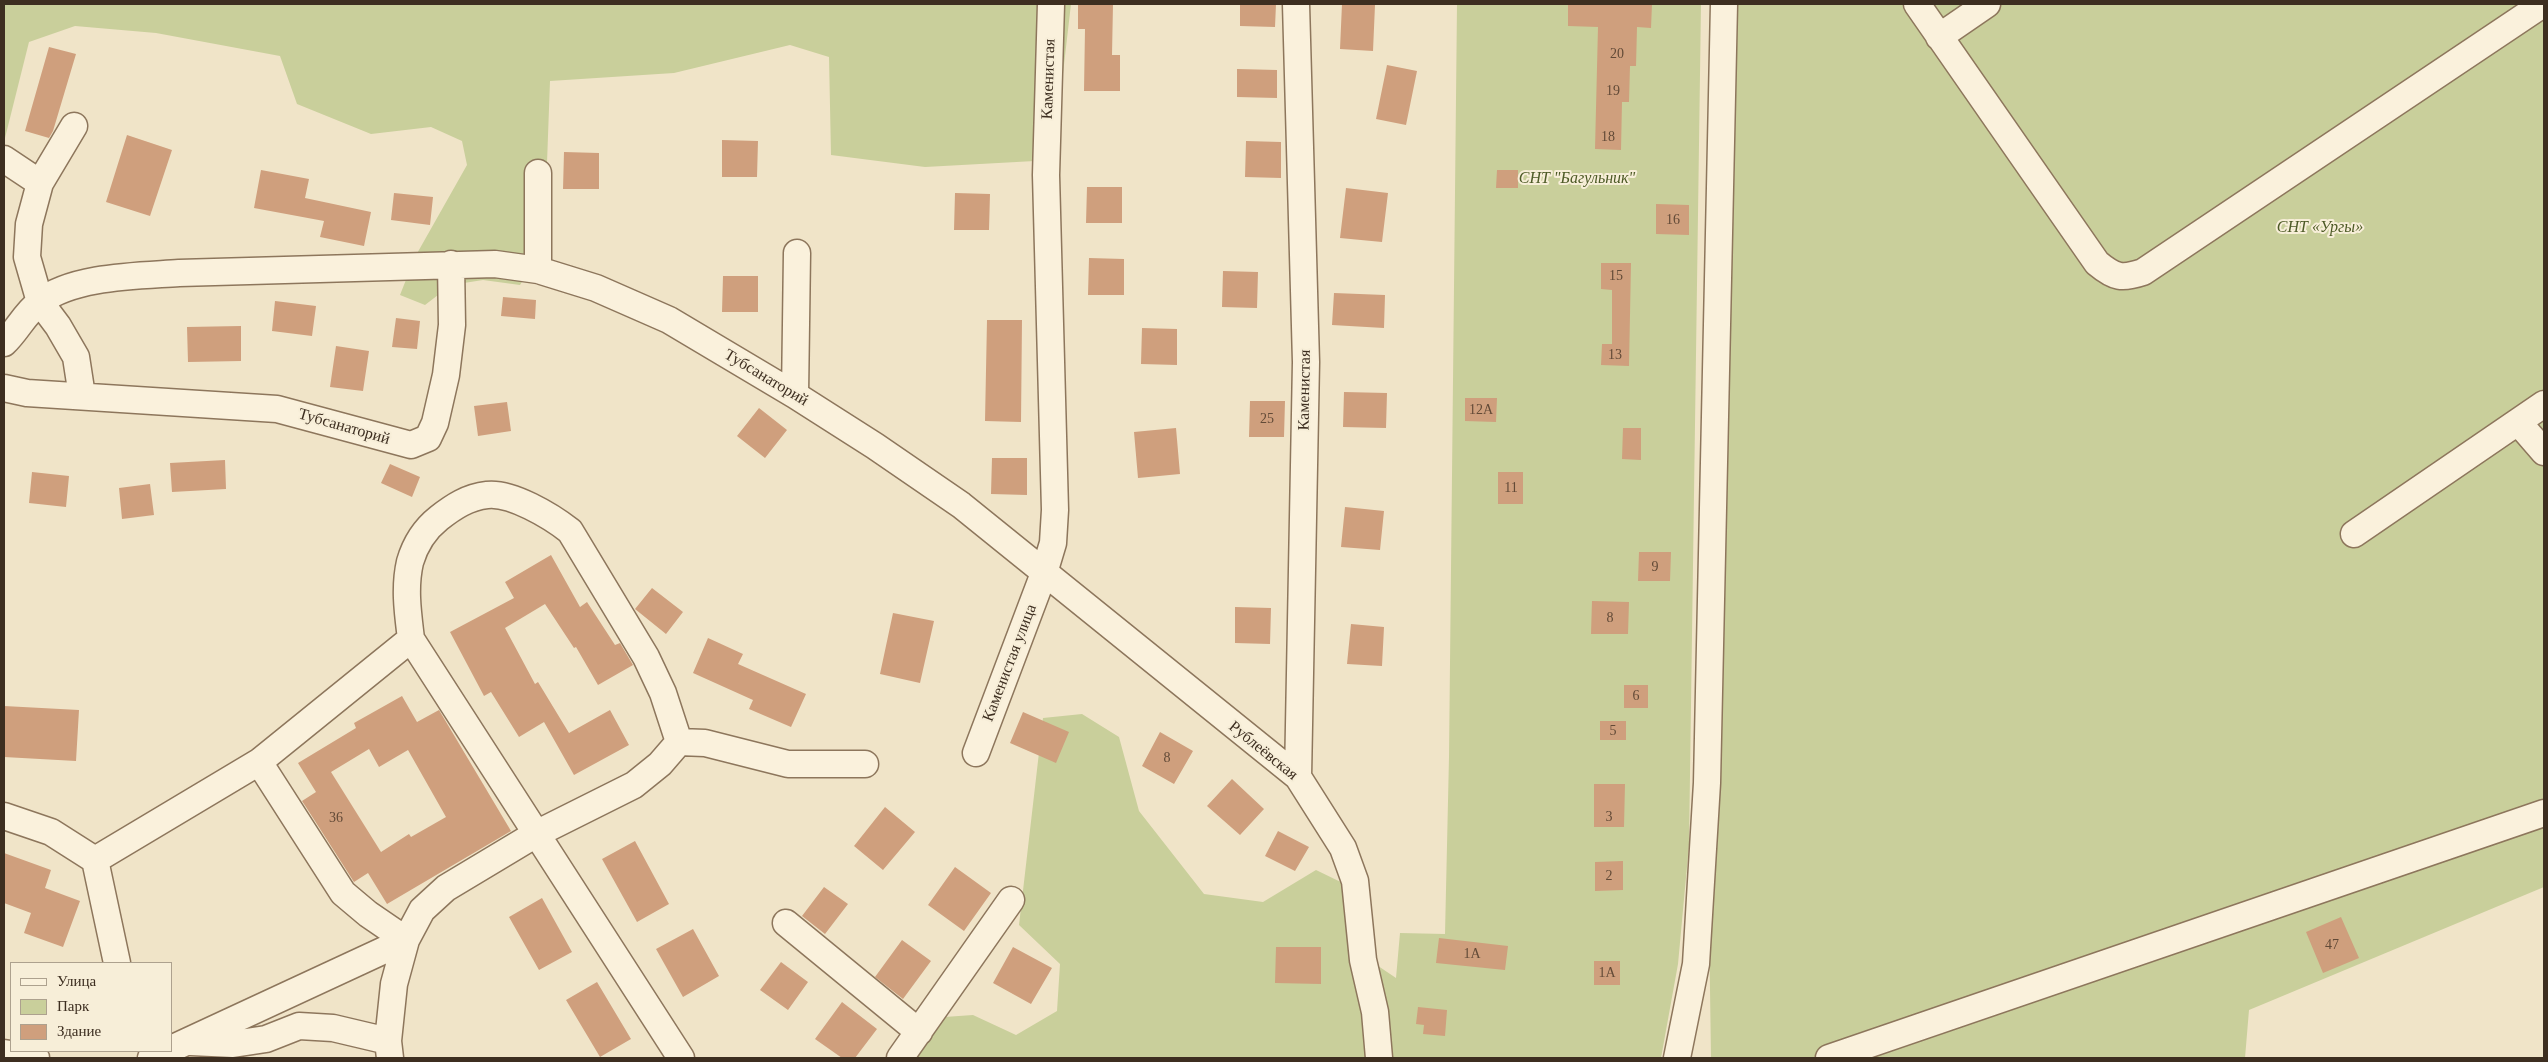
<!DOCTYPE html>
<html>
<head>
<meta charset="utf-8">
<style>
	body { margin:0 }
	#map { position:relative; width:2548px; height:1062px; overflow:hidden; background:#f0e4c8; font-family:Georgia,serif }
	canvas { display:block }
	.frame { position:absolute; inset:0; border:5px solid #3d2e20; pointer-events:none }
	.legend { position:absolute; left:10px; top:962px; width:162px; height:90px; box-sizing:border-box; background:#f7eed8; border:1px solid #ada18e; margin:0; padding:6px 9px; list-style:none; font-size:15px; color:#3d2e20 }
	.legend li { display:flex; align-items:center; gap:10px; height:25px }
	.legend b { width:25px; border:1px solid #ada18e }
</style>
</head>
<body>
<div id="map">
<canvas width="2548" height="1062"></canvas>
<div class="frame"></div>
<ul class="legend">
<li><b style="height:6px;background:#faf1dc"></b>Улица</li>
<li><b style="height:14px;background:#c9cf9b"></b>Парк</li>
<li><b style="height:14px;background:#cf9f7d"></b>Здание</li>
</ul>
</div>
<script>
const ctx = document.querySelector('canvas').getContext('2d');
ctx.lineJoin = 'round';
function paint(path, color) { ctx.fillStyle = color; ctx.fill(path, 'evenodd'); }
function stroke(path, color, width, dash) { ctx.strokeStyle = color; ctx.lineWidth = width; ctx.lineCap = dash ? 'butt' : 'round'; ctx.setLineDash(dash || []); ctx.stroke(path); }
function drawText(font, color, halo, rows, align = 'center') {
  ctx.font = font + ' Georgia,serif'; ctx.lineWidth = 4; ctx.setLineDash([]); ctx.textBaseline = 'middle'; ctx.strokeStyle = halo; ctx.fillStyle = color; for (const [text, x, y, turn = 0] of rows) {
    ctx.save(); ctx.translate(x, y); ctx.rotate((+turn || 0) * Math.PI / 180); ctx.textAlign = isNaN(turn) ? turn : align; if (halo) ctx.strokeText(text, 0, 0); ctx.fillText(text, 0, 0); ctx.restore();
  }
}
paint(new Path2D(`
	M4,4h1067l-18,156 -128,7 -94,-12 -2,-98 -39,-12 -116,28 -124,8 -6,164 -24,40 -37,-5 -32,5 -26,20 -25,-10 15,-38 52,-92 -5,-24 -31,-14 -60,7 -74,-30 -17,-48 -124,-23 -81,-7 -46,16 -25,100z
	M1457,4h244l-12,841 -11,119 -17,94h-769l24,-39 57,-4 43,20 41,-24 3,-47 -41,-39 24,-207 39,-4 37,23 20,74 65,83 59,8 53,-32 35,17 -4,58 49,33 4,-45 45,1 4,-177z
	M1726,4h818v883l-295,123 -4,48h-534l-4,-275z`), '#c9cf9b');
paint(new Path2D(`
	M1078,4h35l-1,51h8v36h-36l1,-62h-7z
	M1240,4h36l-1,23 -35,-1z
	M1342,4l33,1 -2,46 -33,-2z
	M1568,4h84l-1,24 -14,-1 -1,39h-6l-1,36h-7l-1,48 -26,-1 3,-122 -30,-1z
	M49,47l27,7 -23,77 -4,7 -24,-7z
	M1387,65l30,6 -11,54 -30,-6z
	M1237,69l40,1v28l-40,-1z
	M127,135l45,15 -22,66 -44,-14z
	M722,140l36,1 -1,36h-35z
	M1246,141l35,1v36l-36,-1z
	M564,152l35,1v36h-36z
	M261,170l48,9 -4,19 66,14 -7,34 -44,-9 4,-16 -70,-13z
	M1497,170h21v18h-22z
	M1087,187h35v36h-36z
	M1346,188l42,5 -6,49 -42,-4z
	M394,193l39,4 -3,28 -39,-5z
	M955,193l35,1 -1,36h-35z
	M1656,204l33,1v30l-33,-1z
	M1089,258l35,1v36h-36z
	M1601,263h30l-2,103 -28,-1 1,-21h10v-54l-11,-1z
	M1223,271l35,1 -1,36 -35,-1z
	M723,276h35v36h-36z
	M1334,293l51,2 -1,33 -52,-3z
	M503,297l33,3 -1,19 -34,-3z
	M275,301l41,5 -4,30 -40,-5z
	M396,318l24,3 -3,28 -25,-2z
	M987,320h35l-1,102 -36,-1z
	M241,326v35l-53,1 -1,-35z
	M1142,328l35,1v36l-36,-1z
	M336,346l33,5 -6,40 -33,-4z
	M1344,392l43,1 -1,35 -43,-1z
	M1465,398h32l-1,24 -31,-1z
	M1250,401h35l-1,36h-35z
	M507,402l4,29 -33,5 -4,-30z
	M759,408l28,22 -22,28 -28,-22z
	M1176,428l4,46 -42,4 -4,-46z
	M1623,428h18v32l-19,-1z
	M992,458h35v37l-36,-1z
	M225,460l1,29 -54,3 -2,-29z
	M390,464l30,13 -8,20 -31,-14z
	M32,472l37,4 -3,31 -37,-4z
	M1498,472h25v32h-25z
	M150,484l4,31 -32,4 -3,-31z
	M1345,507l39,4 -4,39 -39,-3z
	M1639,552h32l-1,29h-32z
	M551,555l29,52 7,-5 28,43 5,-2 13,22 -35,20 -22,-38 -2,1 -29,-44 -40,24 30,56 3,-2 31,51 41,-23 19,35 -55,30 -30,-53 -25,15 -28,-45 -7,4 -34,-64 64,-34 -9,-16z
	M652,588l31,24 -17,22 -31,-25z
	M1592,601l37,1 -1,32h-37z
	M1235,607l36,1 -1,36 -35,-1z
	M893,613l41,8 -14,62 -40,-9z
	M1351,624l33,3 -2,39 -35,-2z
	M708,638l35,16 -5,10 68,30 -15,33 -42,-18 4,-9 -60,-27z
	M1624,685h24v23h-24z
	M402,696l15,26 22,-12 72,121 -124,73 -19,-31 -14,9 -48,-75 -4,-6 14,-9 -18,-29 58,-35 -2,-5zM369,749l10,18 29,-17 38,67 -35,20 -2,-3 -28,18 -50,-80z
	M4,706l75,4 -3,51 -72,-4z
	M1023,712l46,20 -13,31 -46,-20z
	M1600,721h26v19h-26z
	M1160,732l33,19 -19,33 -32,-18z
	M1232,779l32,30 -24,26 -33,-29z
	M1594,784h31l-1,43h-30z
	M885,807l30,25 -32,38 -29,-24z
	M1278,831l31,16 -14,24 -30,-15z
	M635,841l34,63 -32,18 -35,-63z
	M4,853l47,17 -6,18 35,13 -17,46 -39,-14 7,-20 -27,-10z
	M1623,861v29l-28,1v-29z
	M955,867l36,26 -27,38 -36,-26z
	M824,887l24,17 -23,30 -23,-18z
	M542,898l30,54 -33,18 -30,-53z
	M2341,917l18,41 -36,15 -17,-41z
	M693,929l26,47 -36,21 -27,-48z
	M1439,938l69,8 -3,24 -69,-7z
	M902,940l29,21 -28,38 -28,-22z
	M1013,947l39,21 -21,36 -38,-21z
	M1276,947h45v37l-46,-1z
	M1594,961h26v24h-26z
	M781,962l27,20 -20,28 -28,-20z
	M597,982l34,57 -31,18 -34,-57z
	M842,1002l35,27 -22,29h-13l-27,-19z
	M1418,1007l29,3 -2,26 -22,-2 1,-9 -8,-1z`), '#cf9f7d');
const minor = new Path2D(`
	M1296,4l10,358 -8,415
	M1917,4l180,259c18,15 25,16 46,9l400,-268
	M1939,37l48,-33
	M74,126l-34,57 -11,41 -2,33 13,45 18,24 18,31 6,39
	M4,159l36,24
	M538,270v-97
	M4,343c13,-12 21,-30 36,-41 33,-26 97,-26 139,-29l316,-9 43,6 58,18 73,32 126,75 80,51 86,59 337,272 45,71 12,33 8,79 12,52 4,46
	M4,388l23,5 250,16 134,36 17,-7 7,-15 11,-48 6,-50 -1,-61
	M795,395l2,-142
	M2518,422l26,30
	M2354,534l190,-130
	M976,753l68,-180 9,-30 2,-33 -9,-335 5,-171
	M259,762l84,131 25,21 38,26
	M4,816l47,16 44,28
	M786,923l133,109
	M117,963l-22,-103 164,-98 152,-123
	M191,1042l42,2 33,-5 33,-13 34,2 55,13
	M171,1049l235,-109
	M4,1053l32,5
	M151,1058l17,-7
	M390,1058l-2,-17 6,-57 12,-44 16,-30 24,-22 90,-54 98,-49 26,-21 19,-22
	M681,1058l-270,-419c-3,-25 -7,-51 -1,-77 5,-17 15,-33 29,-44 14,-11 29,-21 48,-23 24,-3 64,21 83,36l76,126 17,36 16,49 26,1 83,21h77
	M900,1058l111,-158
	M1677,1058l19,-94 11,-181 17,-779
	M1829,1058l715,-245`);
stroke(minor, '#8d765c', 29);
stroke(minor, '#faf1dc', 26);
drawText('14px', '#624a37', null, [
	["20",1617,54],
	["19",1613,91],
	["18",1608,137],
	["16",1673,220],
	["15",1616,276],
	["13",1615,355],
	["12А",1481,410],
	["25",1267,419],
	["11",1511,488],
	["9",1655,567],
	["8",1610,618],
	["6",1636,696],
	["5",1613,731],
	["8",1167,758],
	["3",1609,817],
	["36",336,818],
	["2",1609,876],
	["47",2332,945],
	["1А",1472,954],
	["1А",1607,973]
]);
drawText('16px', '#3d2e20', '#f7eed8', [
	["Каменистая",1049,79,-88],
	["Тубсанаторий",766,378,31],
	["Каменистая",1305,390,-89],
	["Тубсанаторий",344,427,16],
	["Каменистая улица",1010,663,-69],
	["Рублеёвская",1263,751,39]
]);
drawText('italic 16px', '#4d5a26', '#f7eed8', [
	["СНТ \"Багульник\"",1577,179],
	["СНТ «Ургы»",2320,228]
]);
</script>
</body>
</html>
